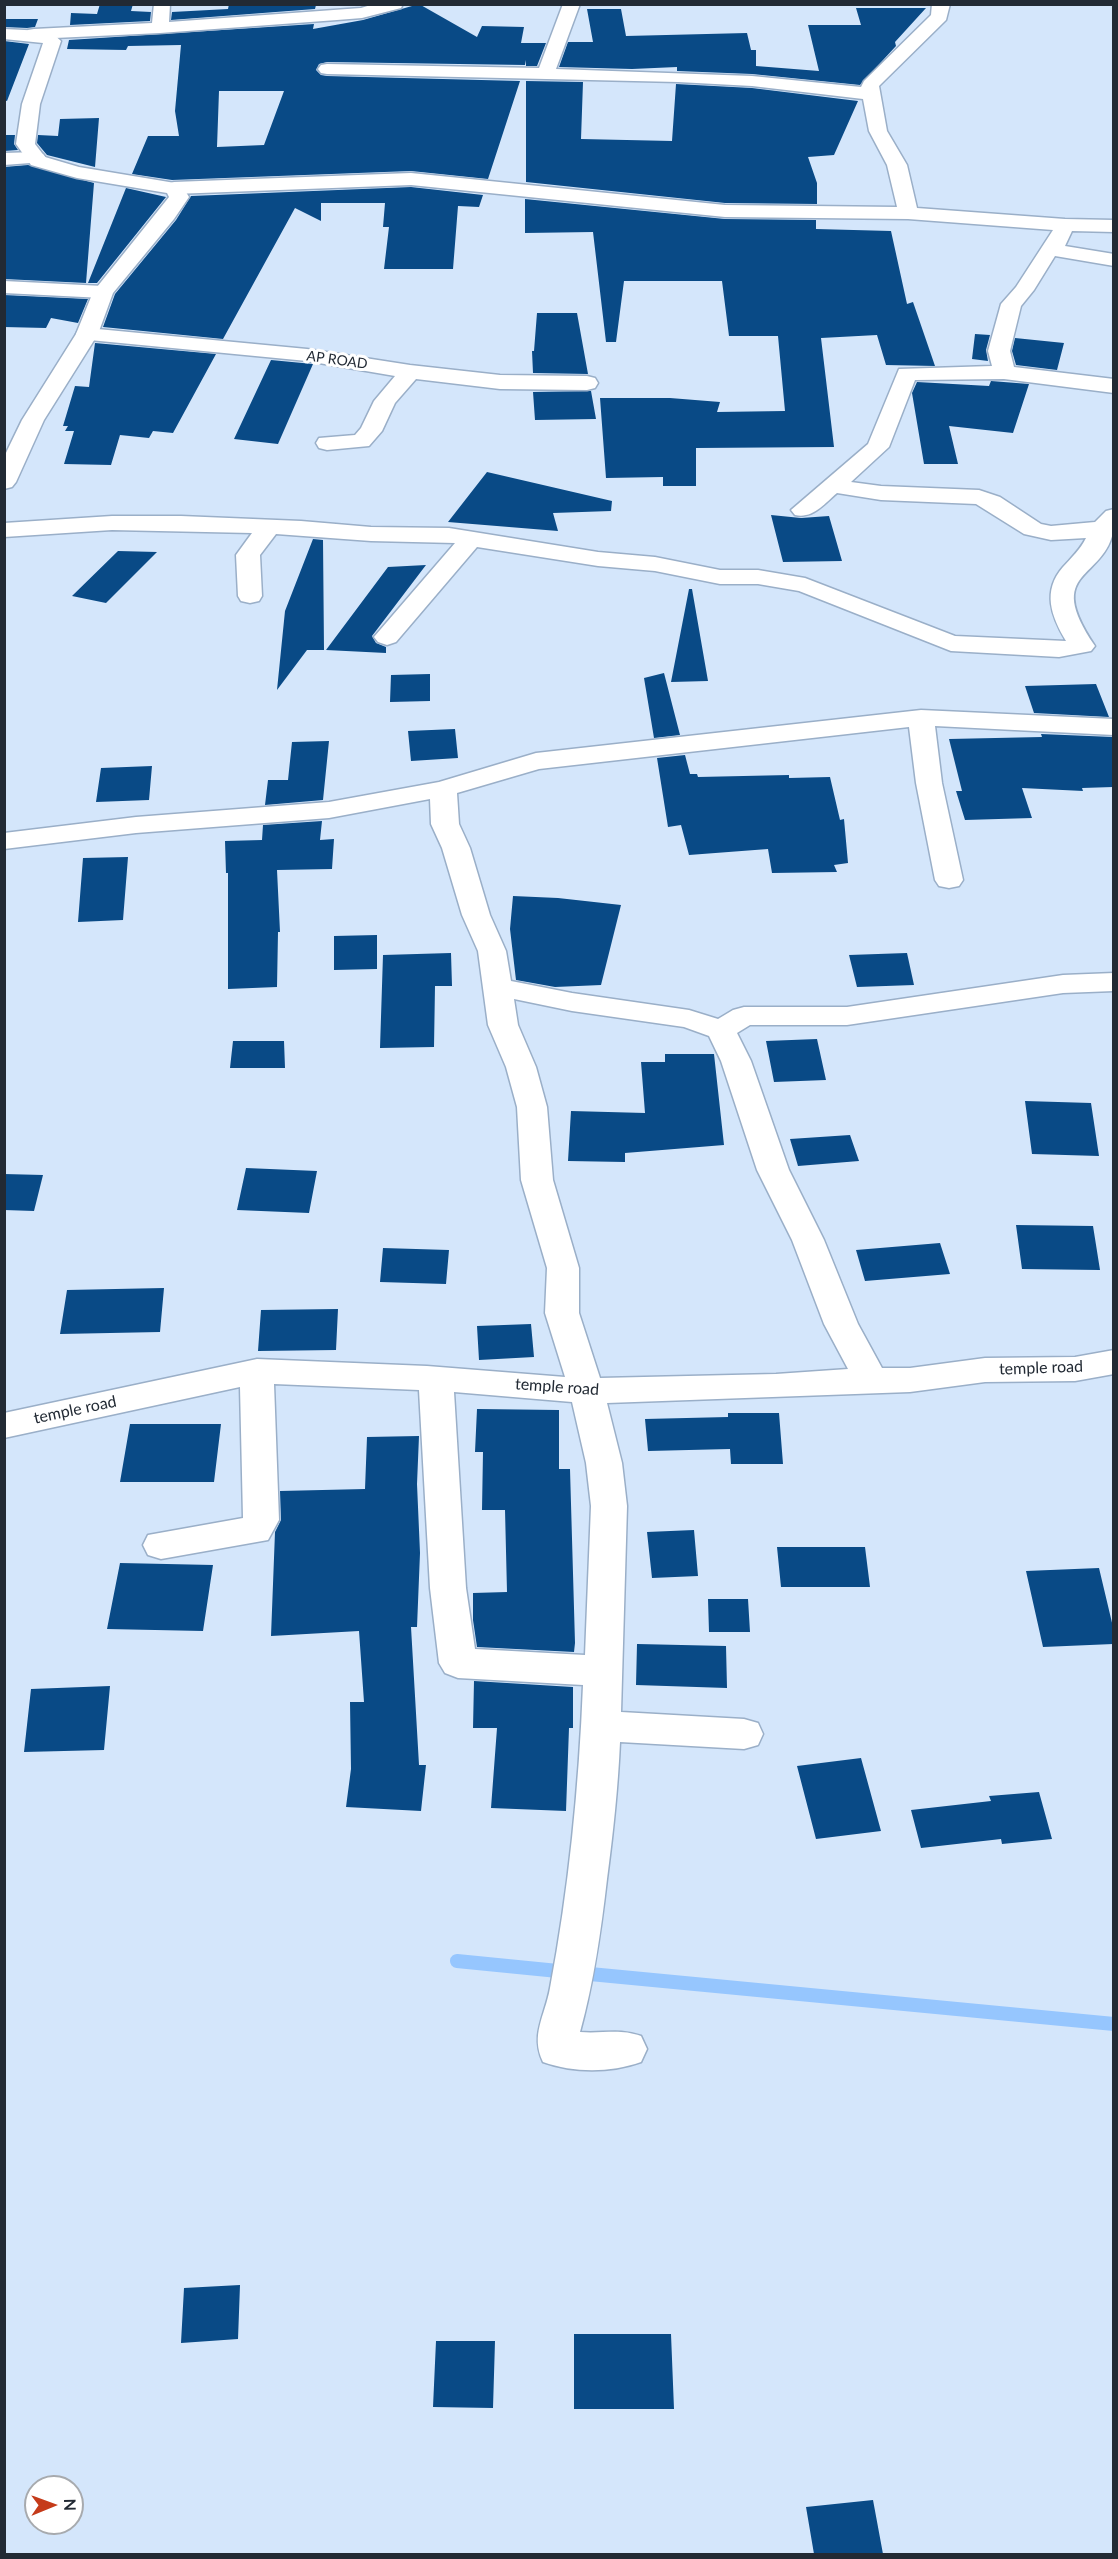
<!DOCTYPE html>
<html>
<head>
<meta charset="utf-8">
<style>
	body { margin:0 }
	#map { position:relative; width:1118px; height:2559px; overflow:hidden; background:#d4e6fb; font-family:Lato,sans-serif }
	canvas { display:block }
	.frame { position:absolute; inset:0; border:6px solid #222a34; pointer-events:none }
	.north { position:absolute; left:24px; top:2475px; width:60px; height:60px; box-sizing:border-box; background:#fff; border:2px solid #a7aaae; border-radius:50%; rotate:89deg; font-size:16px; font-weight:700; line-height:24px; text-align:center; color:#222a34 }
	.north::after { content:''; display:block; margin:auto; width:21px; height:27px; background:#c53b1a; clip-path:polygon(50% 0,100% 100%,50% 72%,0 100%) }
</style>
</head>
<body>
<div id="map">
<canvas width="1118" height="2559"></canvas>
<div class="frame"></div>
<div class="north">N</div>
</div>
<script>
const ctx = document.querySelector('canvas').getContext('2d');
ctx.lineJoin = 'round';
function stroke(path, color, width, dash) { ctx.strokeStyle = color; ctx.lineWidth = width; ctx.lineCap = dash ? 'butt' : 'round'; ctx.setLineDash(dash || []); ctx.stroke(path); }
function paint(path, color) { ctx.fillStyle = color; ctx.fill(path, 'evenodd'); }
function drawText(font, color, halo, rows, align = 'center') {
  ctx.font = font + ' Lato,sans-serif'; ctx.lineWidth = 6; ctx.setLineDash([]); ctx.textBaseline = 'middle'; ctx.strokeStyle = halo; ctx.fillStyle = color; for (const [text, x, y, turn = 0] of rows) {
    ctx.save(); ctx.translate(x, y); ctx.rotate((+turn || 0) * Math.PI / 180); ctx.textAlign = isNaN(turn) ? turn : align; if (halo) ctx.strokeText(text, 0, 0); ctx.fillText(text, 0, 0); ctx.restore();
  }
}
stroke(new Path2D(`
	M457,1961l101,10
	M590,1974l524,50`), '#96c6fe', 14);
paint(new Path2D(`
	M100,4h33l-2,7 20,1 -1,9 -80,4 1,-12 26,1z
	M229,4h17l70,1 -1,4 -144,11 1,-8 56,-3z
	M419,4l58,33 5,-11 42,1 -3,16h25l-9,23h-11v-6l-1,5 -198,-3 -8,2 -3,6 5,5 6,1 193,5 -32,98 -77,-8 -239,9 -40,-6 16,-38h31l-4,-25 6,-66 -53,1 -2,4 -59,-1 2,-9 245,-16 -1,5 50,-9zM219,91h65l-20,54 -47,2z
	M856,8h70l-31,34 1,4 -36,39 -108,-11 -75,-3v-4l-45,2 -73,-2 9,-25h25l-6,-33h34l5,27 121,-3 4,17h5v16l63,5 -11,-46h53z
	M4,19h34l-3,8 -8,1 -23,-1z
	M4,41l25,3 -22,57 -3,-1z
	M526,81l57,1 -2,57 91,2 4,-57 76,4 106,13 -24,54 -26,2 9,26v21l-92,-1 -199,-21z
	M99,118l-4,49 -48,-12 -10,-12 1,-8 20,1 2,-17z
	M4,135h11l-1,9 4,6 -14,1z
	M28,165l66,18 -8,100 -82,-4v-112z
	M411,187l72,8 -4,12 -21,-1 -5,63h-69l5,-42h-6l2,-24h-64v18l-26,-13 -72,131 -120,-12 12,-33 61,-74 15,-24z
	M126,188l40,9 -69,86h-9z
	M525,199l200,20 91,1v9l75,2 16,73 6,-2 22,64 -49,-1 -9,-30 -56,3 13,109 -138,1v38h-33v-9l-57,1 -6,-80h70l50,4 -3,10 68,-1 -7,-75h-49l-7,-55h-98l-8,61h-10l-13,-110 -68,1z
	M4,295l84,4 -10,24 -27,-5 -5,10 -42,-1z
	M537,313h40l11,61 -55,-1 -1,-22h2z
	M975,334l15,1 -4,15 2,11 -16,-2z
	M1015,338l49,5 -7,27 -41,-5 -4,-14z
	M95,343l121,11 -43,79 -20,-2 -4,7 -29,-3 -9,30 -47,-1 10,-33h-9l3,-5h-5l12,-40 14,1z
	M271,360l42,4 -35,80 -44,-5z
	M991,381l38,3 -16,49 -64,-7 9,38h-34l-12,-71 5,-11 72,4z
	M591,391l5,28 -61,1 -2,-28z
	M487,472l125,29 -1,10 -58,2 5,18 -110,-9z
	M771,515l30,3 28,-2 13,45 -59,1z
	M313,539l10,1 1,110h-17l-30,40 8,-79z
	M118,551l39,1 -51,51 -34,-7z
	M426,565l-54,71 4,7 10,4v6l-60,-3 62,-83z
	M689,589h3l16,92 -37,1z
	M664,673l16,62 -26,3 -10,-60z
	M430,674v27l-40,1 1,-27z
	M1096,684l13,33 -75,-4 -9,-27z
	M455,729l3,29 -47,3 -3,-30z
	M1041,734l72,3v50l-31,1 1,3 -61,-3 10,30 -67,2 -9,-29h6l-13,-52 93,-2z
	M329,741l-6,59 -58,5 3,-25h20l4,-38z
	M685,755l5,19h7l1,3 91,-2v3l41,-1 10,43 4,-1 4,44 -14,2 3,7 -65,1 -4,-24 -79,6 -8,-30 -13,2 -11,-69z
	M152,766l-3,34 -53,2 5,-34z
	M322,821l-2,19 14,-1 -2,30 -55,1 3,62h-2l-1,55 -49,2v-116h-2l-1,-32 37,-1 1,-15z
	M128,857l-5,63 -45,2 5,-64z
	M513,896l45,2 63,7 -20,80 -46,2 -39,-7 -6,-51z
	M377,935v34l-43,1v-34z
	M451,953l1,33h-17l-1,61 -54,1 3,-93z
	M907,953l7,32 -57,2 -8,-32z
	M817,1039l9,41 -52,2 -8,-41z
	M233,1041h51l1,27h-55z
	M665,1054h49l10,91 -99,8v9l-57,-1 3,-50 74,2 -4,-51h24z
	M1025,1101l66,2 8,53 -67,-2z
	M850,1135l9,26 -61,5 -8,-27z
	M246,1168l71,3 -8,42 -72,-3z
	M4,1174l39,1 -9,36 -30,-1z
	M1016,1225l77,1 7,44 -78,-1z
	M940,1243l10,31 -85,7 -9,-31z
	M383,1248l66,2 -3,34 -66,-2z
	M164,1288l-4,44 -100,2 7,-44z
	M338,1309l-2,41 -78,1 3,-41z
	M531,1324l3,33 -55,3 -2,-34z
	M477,1409l82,1v59h11l5,174 -1,9 -97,-5 -4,-27v-27l34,-1 -2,-82h-23l1,-58h-8z
	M728,1413h51l4,51h-52l-1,-15 -82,2 -3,-32 83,-2z
	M130,1424h91l-7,58h-94z
	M419,1436l-2,48 3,69 -3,74h-6l8,138h7l-5,46 -75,-4 5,-38 -1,-67h14l-5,-71 -88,5 4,-104 6,-12 -1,-29 85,-2 2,-52z
	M694,1530l4,46 -46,2 -5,-46z
	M777,1547h88l5,40h-89z
	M120,1563l93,2 -10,66 -96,-2z
	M1099,1568l14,59v17l-70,3 -17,-76z
	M708,1599h40l2,33h-41z
	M637,1644l89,2 1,42 -91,-3z
	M474,1681l99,6v41h-4l-3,83 -75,-3 6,-80h-24z
	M110,1686l-6,64 -80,2 7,-63z
	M861,1758l20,73 -65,8 -19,-73z
	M1039,1792l13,47 -50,5 -1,-5 -80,9 -10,-38 80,-9 -2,-5z
	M240,2285l-2,54 -57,4 3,-55z
	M574,2334h97l3,75h-100z
	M436,2341h59l-2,67 -60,-1z
	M873,2500l10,54h-69l-8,-47z`), '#094a86');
const street = new Path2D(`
	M154,4h16l-1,18 192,-14 13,-4h29l-2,4 -39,10 -25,2 -177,13 -126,6 -6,-1 -3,-4 3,-4 6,-1 118,-6z
	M563,4h17l-24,65 196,7 109,11 3,-6 67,-66 1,-11h18l-4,16 -67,66 8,45 20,34 10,43 148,11 49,1v12l-42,-1 -7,15 49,8v12l-59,-10 -21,34 -13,16 -11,45 4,16 100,12v14l-110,-14 -89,1 -26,67 -38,35 30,4 98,4 21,7 41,27 10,2 44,-4 11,-11 8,-2c0,6 0,13 0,19 -9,54 -72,40 -19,118l-4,5 -32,6 -108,-6 -152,-60 -41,-7h-38l-65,-13 -57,-5 -121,-19 -81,95 -9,3 -9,-3 -4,-5 81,-94 -84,-2 -95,-7 -16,21 2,41 -3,5 -9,2 -9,-2 -3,-5 -2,-41 16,-22 -140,-3 -108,7v-14l108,-7h69l120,5 70,6 78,1 149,24 57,5 65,13h38l47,8 150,58 111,5c-15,-25 -24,-50 -3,-74 9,-10 17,-17 23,-29l-35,2 -27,-6 -48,-30 -95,-4 -44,-7c-13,11 -24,26 -42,22l-4,-5 77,-66 31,-75 93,-3 -4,-15 13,-47 15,-17 37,-57 -145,-11 -183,-2 -314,-32 -237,9 -7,-2 -3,-4 3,-4 7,-2 237,-9 314,32 172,2 -10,-42 -18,-34 -6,-32 -111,-13 -74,-4 -351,-8 -6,-1 -3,-4 3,-4 6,-1 212,4z
	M36,152l7,2 3,4 -3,4 -39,3v-12z
	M4,281l99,5 7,2 3,4 -3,4 -7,2 -99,-5z
	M87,328l220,21 103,16 90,10 87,1 8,2 3,5 -3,5 -8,2 -87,-1 -84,-10 -21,24 -13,28 -13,15 -42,4 -8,-2 -3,-5 3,-5 36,-3 6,-7 13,-27 21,-25 -88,-15 -228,-22 -3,-5 3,-5z
	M921,710l193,9v16l-179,-9 7,57 21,97 -4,6 -10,2 -10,-2 -4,-6 -19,-97 -7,-56 -370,42 -82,24 2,31 11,24 20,67 16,36 5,30 61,12 117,17 29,9 15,-9 11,-3h103l216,-32 51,-2v18l-51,2 -216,32h-97l-13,8 14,28 38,109 35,70 34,84 24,44h28l75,-10 90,-1 39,-7v24l-39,7 -90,1 -75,10 -303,11 15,60 5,43 -6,206 123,7 14,4 5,11 -5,11 -14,4 -124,-7c-2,46 -7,92 -13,137 -6,52 -13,102 -27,153 23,2 39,-4 61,4l6,13 -6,13c-31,11 -67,11 -98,0 -13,-27 2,-46 7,-74 19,-100 29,-202 33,-303l-125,-7 -13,-5 -6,-10 -9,-75 -11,-198 -145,-6 5,136 -11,20 -107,19 -13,-4 -5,-10 5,-10 95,-17 -3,-131 -236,51v-25l253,-54 170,7 138,11 -20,-64 2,-45 -26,-88 -4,-73 -11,-40 -18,-42 -10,-74 -16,-36 -20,-67 -11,-24 -1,-25 -101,19 -193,15 -132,16v-16l132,-16 193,-15 110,-20 97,-29zM514,999l58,12 112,16 25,9 12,25 36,109 35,70 32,84 24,45 -72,5 -176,4 -21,-65v-45l-26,-88 -6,-73 -11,-40 -18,-42zM454,1392l118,10 14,61 5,43 -6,149 -110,-6 -9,-61z`);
const secondary = new Path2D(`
	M4,29l41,2 6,1 10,9 -21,63 -5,40 10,13 34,10 102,17 8,13 -15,22 -61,74 -15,41 -54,86 -28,62 -4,5 -8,2v-32l18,-37 54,-86 17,-42 76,-95 -2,-4 -90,-15 -46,-13 -15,-21 6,-40 21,-61 -39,-4z`);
stroke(street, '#9aafc8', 3);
stroke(secondary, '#9aafc8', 3);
paint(street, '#fff');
paint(secondary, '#fff');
drawText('14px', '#222a34', '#fff', [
	["AP ROAD",337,360,8]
]);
drawText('16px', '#222a34', '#fff', [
	["temple road",1041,1368,-2],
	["temple road",557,1387,4],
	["temple road",75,1410,-12]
]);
</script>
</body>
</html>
